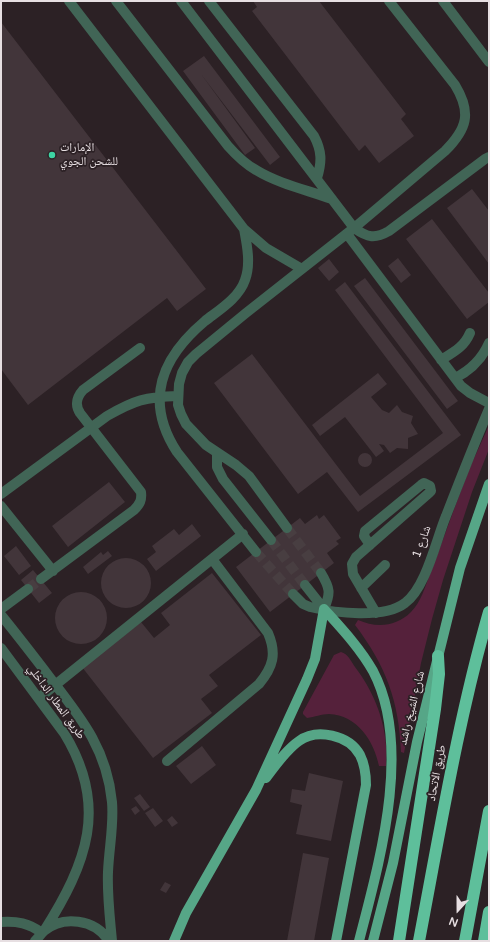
<!DOCTYPE html>
<html>
<head>
<meta charset="utf-8">
<style>
	body { margin:0 }
	#map { position:relative; width:490px; height:942px; overflow:hidden; background:#2c2125; font-family:"Varela Round",sans-serif }
	canvas { display:block }
	.frame { position:absolute; inset:0; border:2px solid #e7dfe2; pointer-events:none }
	.north { position:absolute; left:438px; top:890px; width:40px; height:40px; -webkit-text-stroke:3px #2c2125; paint-order:stroke; rotate:201deg; font-size:11px; font-weight:700; line-height:16px; text-align:center; color:#e7dfe2 }
	.north::after { content:''; display:block; margin:auto; width:14px; height:18px; background:#e7dfe2; clip-path:polygon(50% 0,100% 100%,50% 72%,0 100%) }
</style>
</head>
<body>
<div id="map">
<canvas width="490" height="942"></canvas>
<div class="frame"></div>
<div class="north">N</div>
</div>
<script>
const ctx = document.querySelector('canvas').getContext('2d');
ctx.lineJoin = 'round';
function paint(path, color) { ctx.fillStyle = color; ctx.fill(path, 'evenodd'); }
function stroke(path, color, width, dash) { ctx.strokeStyle = color; ctx.lineWidth = width; ctx.lineCap = dash ? 'butt' : 'round'; ctx.setLineDash(dash || []); ctx.stroke(path); }
function drawText(font, color, halo, rows, align = 'center') {
  ctx.font = font + ' "Varela Round","Noto Naskh Arabic",sans-serif'; ctx.lineWidth = 3.5; ctx.setLineDash([]); ctx.textBaseline = 'middle'; ctx.strokeStyle = halo; ctx.fillStyle = color; for (const [text, x, y, turn = 0] of rows) {
    ctx.save(); ctx.translate(x, y); ctx.rotate((+turn || 0) * Math.PI / 180); ctx.textAlign = isNaN(turn) ? turn : align; if (halo) ctx.strokeText(text, 0, 0); ctx.fillText(text, 0, 0); ctx.restore();
  }
}
paint(new Path2D(`
	M489,425v24l-17,43 -29,88 -11,39 -11,44 -17,90 -3,-1c-2,-51 -15,-86 -46,-127l3,-5c18,8 38,7 53,-8 10,-10 14,-25 19,-38 12,-30 22,-61 34,-91 7,-20 17,-39 25,-58z
	M341,652c7,2 10,9 14,15 17,22 29,50 31,78 1,7 0,14 0,21h-7c-5,-25 -22,-51 -50,-52 -8,0 -14,3 -22,4l-4,-4v-2l31,-57z`), '#55213b');
paint(new Path2D(`
	M253,1h66l87,113 -5,5 13,17 -35,27 -14,-18 -6,6 -107,-140 5,-4z
	M1,22l205,267 -29,22 -10,-13 -139,107 -27,-36z
	M204,56l76,101 -10,8 -69,-91 54,74 -10,7 -62,-84z
	M472,189l17,22v53l-42,-56z
	M432,219l57,74v9l-22,17 -61,-80z
	M398,258l13,17 -10,8 -13,-17z
	M329,259l10,13 -10,9 -11,-13z
	M365,278l93,123 -11,8 -93,-123z
	M345,282l116,153 -103,77 -31,-40 -29,22 -84,-111 38,-29 108,142 83,-63 -108,-143z
	M378,373l9,11 -16,13 11,13 7,3 8,-8 5,7 11,4 -2,7 7,11 -10,4v11l-11,-1 -7,5 -6,-8 -5,-1 5,7 -8,6 -31,-40 -25,19 -8,-11z
	M358 460a7 7 0 1 1 14 0a7 7 0 1 1-14 0Z
	M109,482l16,20 -57,45 -16,-21z
	M317,515l2,4 5,-4 17,23 -5,3 3,3 -12,9 7,10 -64,49 -34,-45 64,-49 5,6z
	M192,524l9,12 -45,35 -9,-12 9,-7 -4,-6 22,-17 5,6z
	M16,546l15,20 -12,9 -15,-19z
	M108,551l4,5 -24,18 -5,-7 18,-15 2,3z
	M101 583a25 25 0 1 1 50 0a25 25 0 1 1-50 0Z
	M33,570l19,23 -13,10 -18,-23z
	M212,573l49,62 -52,40 9,11 -17,13 11,14 -59,45 -71,-91 59,-45 13,16 16,-13 -9,-12z
	M55 618a26 26 0 1 1 52 0a26 26 0 1 1-52 0Z
	M202,746l14,19 -25,19 -15,-18z
	M309,773l34,8 -12,60 -35,-7 6,-29 -12,-3 2,-13 13,2z
	M140,794l10,13 -6,4 -10,-13z
	M136,806l4,5 -5,4 -4,-6z
	M153,808l10,13 -8,6 -10,-14z
	M172,816l6,7 -6,4 -5,-7z
	M303,853l26,5 -15,83h-27z
	M165,882l6,3 -5,8 -6,-3z`), '#42353a');
stroke(new Path2D(`
	M287,528l34,45
	M271,540l34,45
	M256,552l37,42
	M28,589l13,-10`), '#483e41', 10, [10, 5]);
stroke(new Path2D(`
	M69,1l175,228 22,19 36,21
	M116,1l112,145c8,9 17,18 28,24 23,14 51,20 76,29
	M181,1l173,227c14,10 21,11 35,3l96,-72 4,-2
	M209,1l105,135c8,15 8,26 3,42
	M443,1l46,61
	M244,229c3,16 7,35 1,51 -6,18 -26,30 -40,41 -44,37 -61,80 -28,131l79,100
	M347,234l114,152 9,7 19,10
	M441,360c13,-8 23,-13 29,-27
	M455,378c16,-8 27,-19 34,-35
	M217,453v14l6,12 48,61
	M1,494l106,-78c28,-16 38,-19 71,-20
	M1,506l52,65
	M287,528l-38,-52 -13,-11 -30,-20 -20,-21 -5,-10 -3,-9 1,-21 3,-11 6,-11 8,-8 50,-41 108,-85 91,-77c22,-22 27,-38 10,-66l-66,-84
	M370,545l-6,-9 1,-5 56,-46 3,-2 6,3 1,5 -2,2 -73,64 -4,7 1,10 23,39
	M321,573c9,15 10,20 3,36
	M41,579l93,-69c6,-6 8,-10 7,-18l-61,-79c-5,-8 -4,-15 3,-23l57,-42
	M305,585l19,24
	M361,588l24,-23
	M293,594l10,10 7,3c25,6 74,12 95,-4 21,-15 31,-63 41,-87 14,-36 28,-72 43,-107
	M1,609l27,-20
	M1,615c17,21 34,43 50,64 31,40 56,71 61,123 2,23 -3,46 -4,70 -1,23 2,46 4,69
	M1,648l63,85c45,73 23,130 -20,198
	M39,698l204,-164
	M167,761l92,-77c14,-17 18,-30 9,-51l-56,-74
	M1,922c16,-1 28,1 41,11
	M35,941c3,-3 6,-7 9,-10 19,-16 51,-12 65,10`), '#416556', 10);
stroke(new Path2D(`
	M324,609c18,20 36,39 49,62 40,76 6,192 -14,270
	M266,778c10,-13 20,-28 33,-37 18,-13 50,-6 61,14 5,10 6,19 6,30l-30,156
	M174,941l12,-28 70,-123 51,-111 8,-20 9,-50
	M373,941l20,-78 24,-121 43,-174 29,-84`), '#56a687', 10);
stroke(new Path2D(`
	M399,941l36,-232 4,-35 -1,-18
	M419,941c21,-110 39,-221 70,-329
	M465,941l24,-130
	M484,941l5,-29`), '#5ebf9b', 12);
for (const [x, y, r, color] of [
	[52,155,4,"#3dd4a3"]
]) { const dot = new Path2D(); dot.arc(x, y, r, 0, 2 * Math.PI); ctx.fillStyle = color; ctx.fill(dot); stroke(dot, '#2c2125', 1.5); }
drawText('12px', '#e7dfe2', '#2c2125', [
	["الإمارات",60,148],
	["للشحن الجوي",60,162]
], 'left');
drawText('12px', '#e7dfe2', '#2c2125', [
	["شارع 1",422,542,-70],
	["طريق المطار الداخلي",56,702,54],
	["شارع الشيخ راشد",412,708,-76],
	["طريق الاتحاد",437,773,-79]
]);
</script>
</body>
</html>
